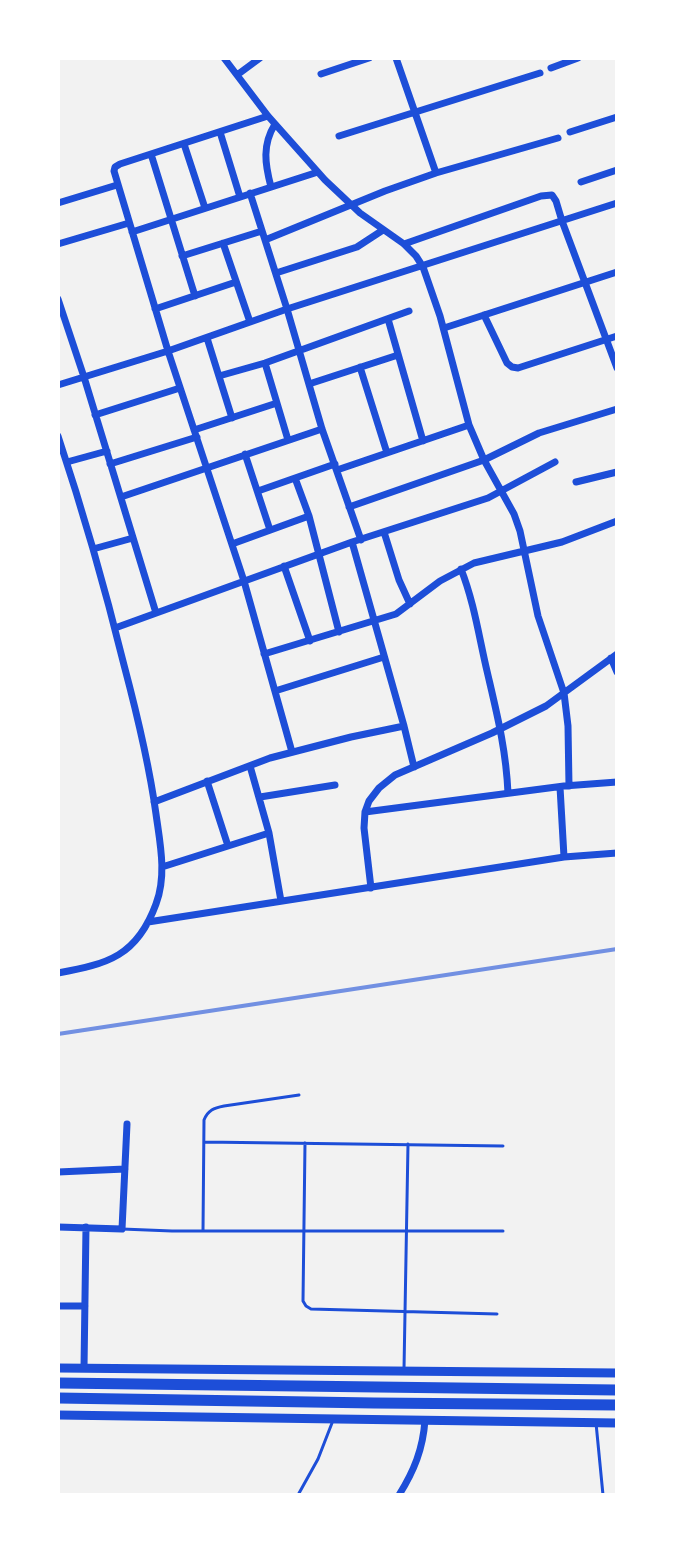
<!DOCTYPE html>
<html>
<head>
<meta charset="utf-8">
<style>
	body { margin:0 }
	#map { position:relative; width:675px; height:1553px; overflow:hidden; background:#f2f2f2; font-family:Poppins,sans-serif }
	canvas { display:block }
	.frame { position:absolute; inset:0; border:60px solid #fff; pointer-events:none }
</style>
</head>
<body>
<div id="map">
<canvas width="675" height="1553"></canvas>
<div class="frame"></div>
</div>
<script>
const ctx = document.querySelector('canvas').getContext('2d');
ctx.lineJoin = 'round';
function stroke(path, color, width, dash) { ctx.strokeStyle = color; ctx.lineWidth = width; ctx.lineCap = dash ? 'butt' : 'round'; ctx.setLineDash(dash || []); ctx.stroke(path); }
stroke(new Path2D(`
	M204,1142l299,4
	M305,1143l-2,158 3,5 5,3 186,5
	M122,1229l50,2h331
	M203,1231l1,-111c4,-10 10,-12 20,-14l75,-11
	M404,1369l4,-225
	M596,1423l7,72
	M298,1495l20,-36 14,-36`), '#1d4ed8', 3);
stroke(new Path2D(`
	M224,58l44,58 57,64 35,33 44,31 12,12 7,11 17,49 29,109 15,35 30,54 6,17 18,85 26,77 4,33 1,60
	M396,58l40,115
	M551,68l27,-10
	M321,74l48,-16
	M237,75l23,-17
	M268,116l-148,48 -5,3 -1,4 54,180 76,230 48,171
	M220,132l20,65
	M570,132l47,-15
	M339,136l201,-63
	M184,144l21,64
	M151,154l44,142
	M581,182l36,-12
	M271,187c-6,-23 -9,-42 4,-63
	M250,193l37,116 330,-106
	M58,203l59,-18
	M132,232l186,-60
	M265,240l120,-49 51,-18 122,-35
	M223,243l27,79
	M58,244l71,-21
	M404,244l137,-48 11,-1 4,6 6,20 55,147
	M182,256l80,-25
	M276,273l81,-26 26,-17
	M58,299l26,78 72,236
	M155,309l81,-27
	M484,315l23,48 5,4 6,1 99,-32
	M388,319l35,122
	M444,328l173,-56
	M207,338l25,80
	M265,363l23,77
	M360,367l27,86
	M219,376l46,-13 144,-52
	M309,384l89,-29
	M58,385l110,-34 119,-42 35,120 39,111
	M95,415l85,-27
	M194,430l83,-27
	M58,436c25,75 47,152 66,229 13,49 25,98 32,149 4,29 11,61 0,90 -19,52 -48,60 -98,69
	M245,454l25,76
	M67,462l40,-11
	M110,464l87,-27
	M337,470l132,-45
	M295,478l14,38 30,116
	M576,482l41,-10
	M258,491l77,-27
	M121,497l201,-68
	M349,507l135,-47 55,-27 78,-24
	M384,532l15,48 11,24
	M352,542l52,184 10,41
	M232,544l77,-28
	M93,549l40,-11
	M284,566l26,75
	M461,569c13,33 18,68 26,102 10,43 19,78 21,122
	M115,628l237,-86 136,-44 67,-36
	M264,654l132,-40 44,-33 34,-18 88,-21 55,-21
	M611,658l6,14
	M275,691l109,-34
	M250,766l19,67 12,68
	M207,781l21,65
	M560,787l4,70
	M260,797l75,-12
	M154,802l116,-44 81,-21 53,-11
	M365,812l199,-26 53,-4
	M162,867l107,-34
	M371,888l-7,-60 1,-16 4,-11 10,-13 16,-13 97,-42 54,-27 71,-52
	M148,922l416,-65 53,-4
	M58,1172l67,-3
	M58,1227l64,2 5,-105
	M58,1306h27
	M84,1368l2,-141
	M399,1495c15,-24 24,-46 26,-75`), '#1d4ed8', 7);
stroke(new Path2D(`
	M58,1368l559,5
	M58,1415l559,8`), '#1d4ed8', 9);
stroke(new Path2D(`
	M58,1383l559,7
	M58,1398l316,5 243,2`), '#1d4ed8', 11);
stroke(new Path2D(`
	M58,1034l559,-85`), '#7290e2', 4);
</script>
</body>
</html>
